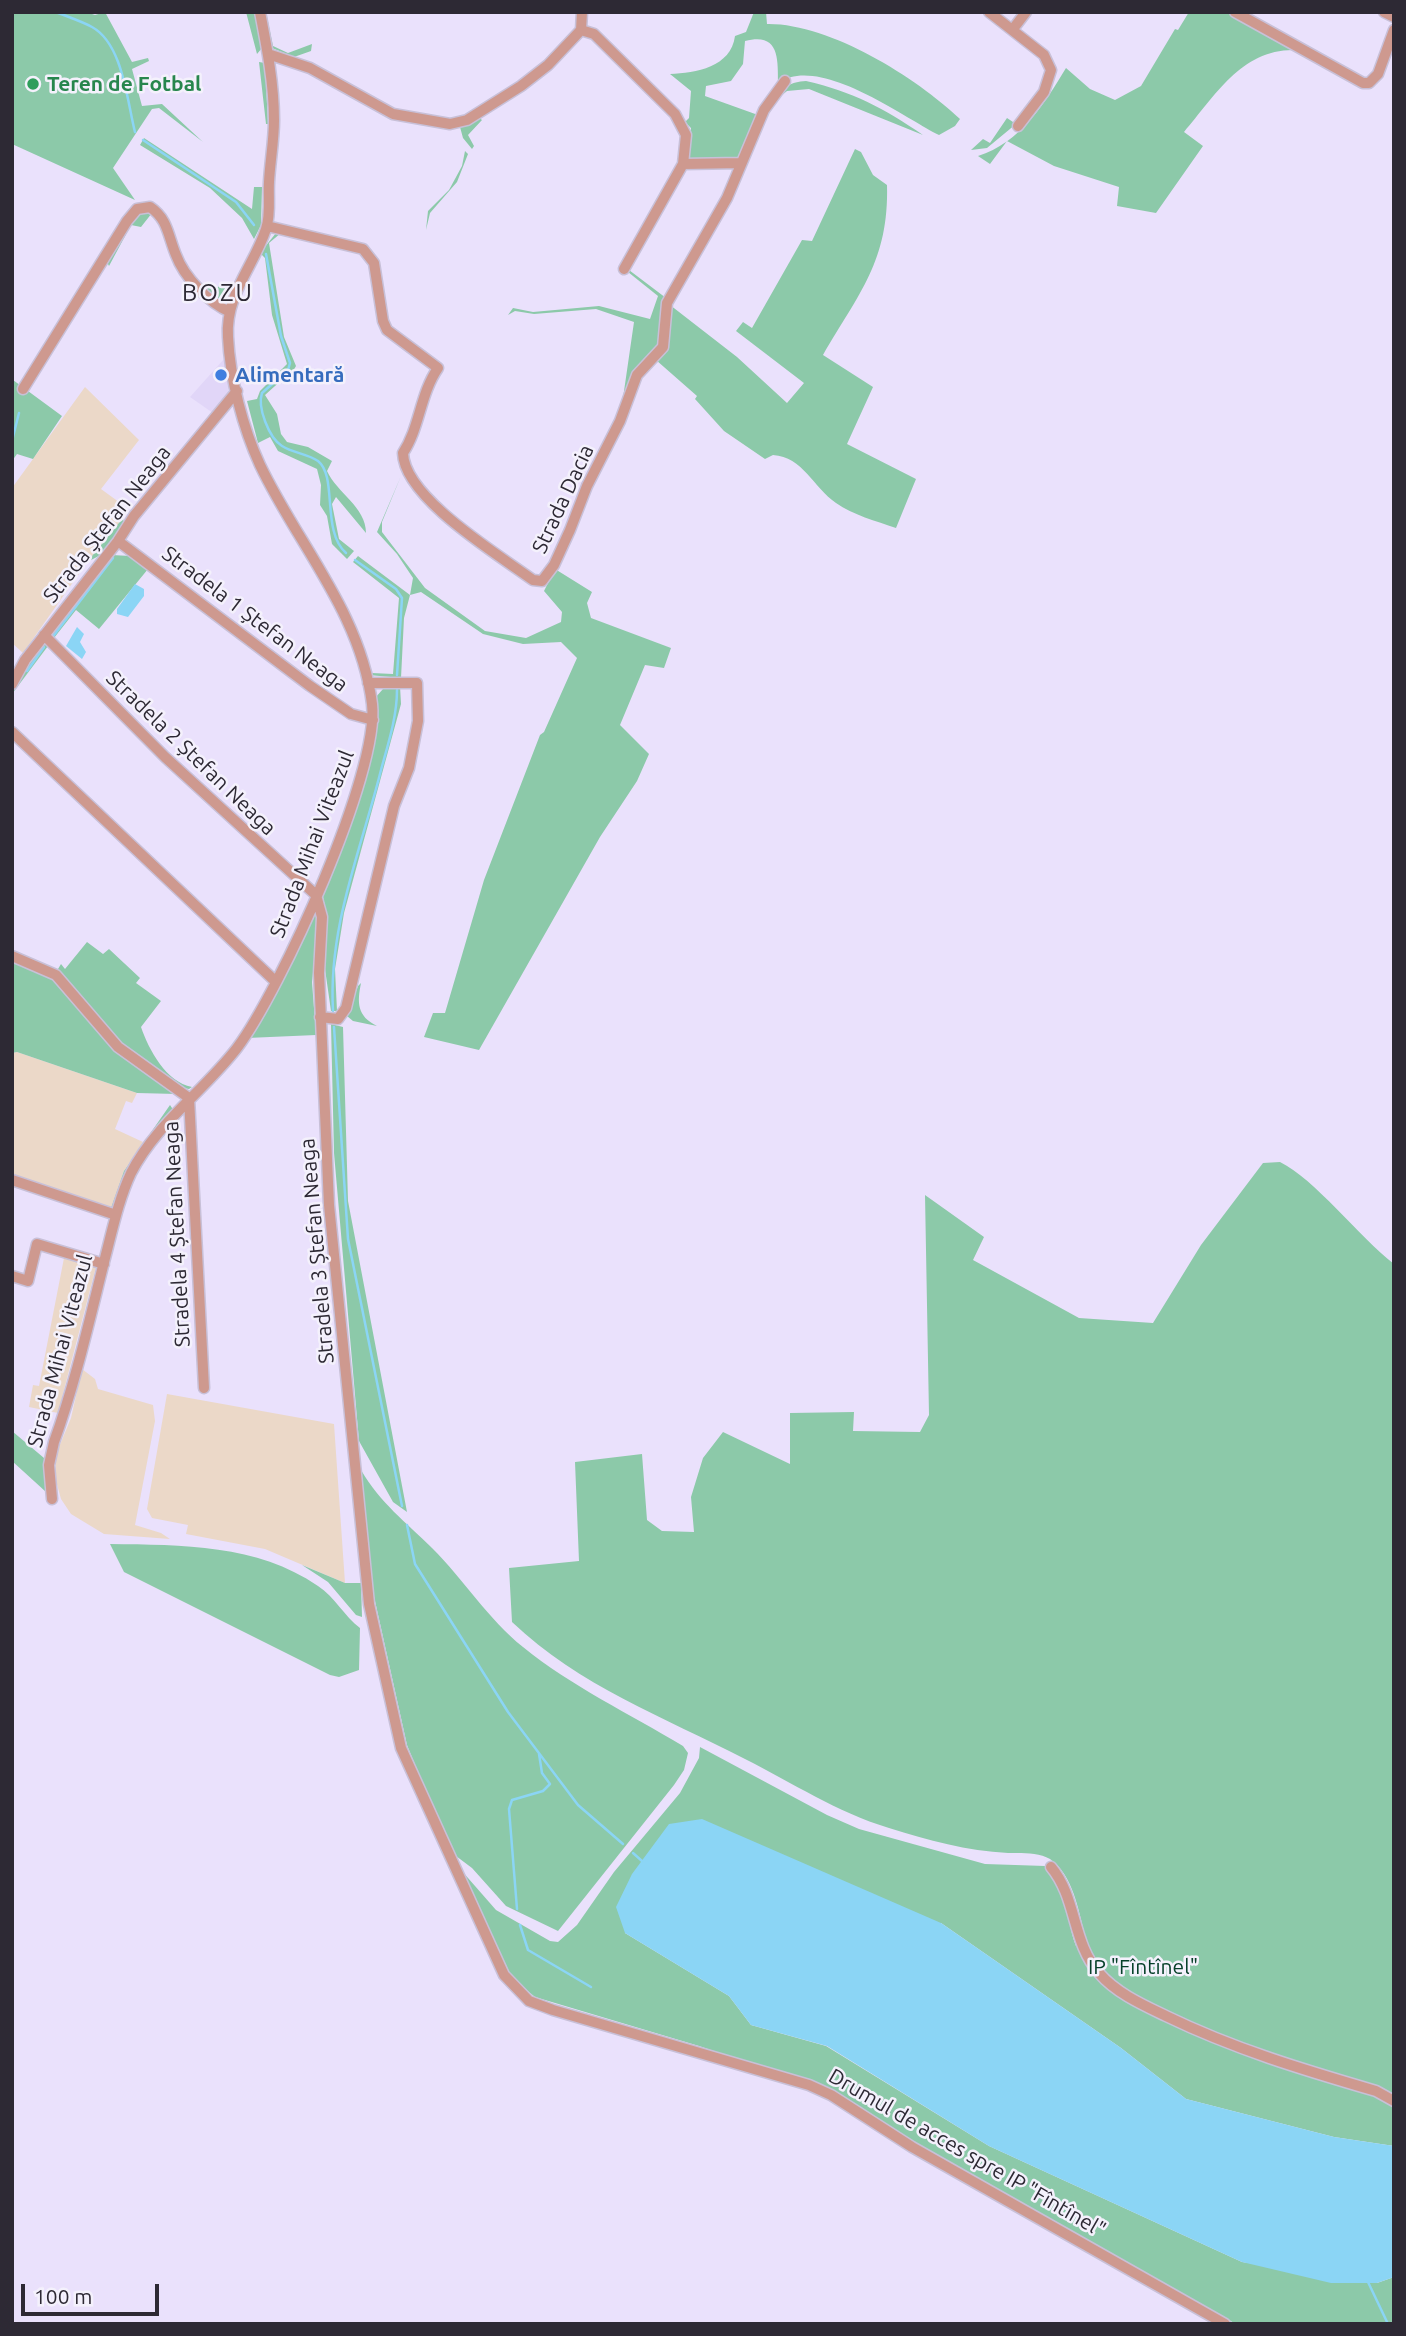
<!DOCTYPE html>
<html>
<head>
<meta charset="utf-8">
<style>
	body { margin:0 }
	#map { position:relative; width:1406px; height:2336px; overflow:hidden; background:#eae1fc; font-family:Ubuntu,sans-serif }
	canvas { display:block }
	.frame { position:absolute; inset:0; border:14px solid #2d2934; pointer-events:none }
	.scale { position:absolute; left:21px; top:2284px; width:138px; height:32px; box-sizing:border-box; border:4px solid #2d2934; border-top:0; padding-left:9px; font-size:21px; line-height:24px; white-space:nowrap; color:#2d2934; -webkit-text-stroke:5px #f4f1fc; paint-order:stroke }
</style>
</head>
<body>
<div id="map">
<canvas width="1406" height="2336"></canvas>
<div class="frame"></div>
<div class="scale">100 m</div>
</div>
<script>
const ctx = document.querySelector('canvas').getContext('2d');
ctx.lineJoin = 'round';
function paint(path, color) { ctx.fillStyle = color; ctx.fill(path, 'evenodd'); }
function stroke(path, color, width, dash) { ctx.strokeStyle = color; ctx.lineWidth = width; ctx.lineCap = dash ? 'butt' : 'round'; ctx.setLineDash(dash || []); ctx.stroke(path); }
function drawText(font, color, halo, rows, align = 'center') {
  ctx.font = font + ' Ubuntu,sans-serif'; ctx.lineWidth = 5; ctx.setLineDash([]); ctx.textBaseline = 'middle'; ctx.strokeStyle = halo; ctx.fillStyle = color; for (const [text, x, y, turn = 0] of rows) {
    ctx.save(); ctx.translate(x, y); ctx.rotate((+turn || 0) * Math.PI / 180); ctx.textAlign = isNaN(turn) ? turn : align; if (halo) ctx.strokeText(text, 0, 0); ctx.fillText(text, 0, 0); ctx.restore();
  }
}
paint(new Path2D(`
	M224,359l5,35 -16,19 -23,-16z`), '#e1d6f8');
paint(new Path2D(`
	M85,387l54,53 -38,49 22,16v13l-35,43 -65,92 -11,-10v-155z
	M17,1052l120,41 -5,10 -6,-2 -11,28 28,13 -19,29 -13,37 -99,-32v-123z
	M64,1258l32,9 -38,146 -29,-6 4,-22 6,1z
	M82,1369l13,10 3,10 55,16 2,16 -20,104 26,8 9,6 -66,-5 -33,-20 -10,-15 -6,-22 1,-23 15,-36z
	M167,1394l167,30 11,159 -80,-34 -79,-15 2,-9 -36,-7 -5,-9z`), '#ebd8c8');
paint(new Path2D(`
	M12,12h74l9,3 10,-3 27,50 16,-4 1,3 -17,8 10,37 20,-2 41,38 -44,-34 -7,1 -39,59 22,32 -123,-56z
	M246,12h10l6,36 -5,6z
	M266,12l7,34 15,7 24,-9 -1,7 -17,6 -22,-9z
	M754,12h12l1,12c62,-1 149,53 193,95l-5,7 -16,9c-36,-18 -120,-81 -161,-52 0,-25 1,-51 -33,-42l-2,23 -12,17 -25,5 -1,10 53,19 -19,46 -48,-1 -3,-3 3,-29 -6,-6 4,-4 2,-27 -21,-17c26,-1 61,-7 65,-38l11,-4z
	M1189,12h38l66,38c-52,0 -78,46 -109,82l19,14 -47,67 -39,-7 2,-19 -65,-21 -47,-25 -17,23 -12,-8c42,-13 67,-53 88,-88l24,21 25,11 26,-14 34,-57 3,1z
	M259,62l6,1 3,61h-2z
	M806,81c47,11 78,27 117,54l-114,-46 -22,2 -11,9c9,-14 14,-18 30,-19z
	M478,117l4,3 -14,15 6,11 -2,3 -9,-11 -3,-11z
	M1007,118l9,6 -29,24 -16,2 12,-11 7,4z
	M144,138l108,71 2,-22h8l-1,38 -7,14 -12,-21 -32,-30 -70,-43z
	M855,149l6,3 12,23 14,10c2,76 -28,108 -64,170l50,32 -26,57 69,35 -20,49c-20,-7 -43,-13 -60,-25 -23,-16 -33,-46 -63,-48l-8,4 -41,-28 -29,-32 2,-3 -41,-36c22,-21 6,-32 14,-55l67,52 50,46 17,-20 -68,-52 7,-9 9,6 50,-88 10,1z
	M465,151l3,3 -11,28 -27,31 -4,17 2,-19 21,-21 13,-24z
	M140,213h12l-11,14 -10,-2 -22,41 -2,-4 22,-39z
	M276,233h5l-12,10 15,94 12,29 -7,12 -4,-1 -20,18 12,19 4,20 6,8 21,5 24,14 -5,10c10,22 39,36 39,62l-30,-36 -4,7 7,35 15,12 -7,8 -15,-15 -5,-28 -7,-11 1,-20 -4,-16 -39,-18 -8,-14 -12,6 -11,-42 10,-2 3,-8 27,-27 -15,-49 -7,-57 -5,-5z
	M629,270l37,28 -3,41 -7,12 -12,9 -11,14 -10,24 11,-76 -38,-13 -62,5 -19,-3 -7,4 5,-7 20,4 66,-6 51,13 8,-23 -30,-24z
	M198,281l14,8 17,-6 -7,19h-3z
	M13,380l49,36 -29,43 -16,-5 -5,7z
	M401,476l-19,46v10l43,56 60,43 41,7 35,-16 1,-10 -18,-21 11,-22 37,23 -5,11 4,15 80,30 -7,20 -19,-3 -25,60 29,29 -12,27 -37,56 -121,213 -55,-13 9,-24h12l39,-133 56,-145 4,-3 33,-74 -16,-16 -38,2 -40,-10 -62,-42 -11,3 -6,23 -3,60 -32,-3 -16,-49 2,-2 17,49 21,1 6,-76 -46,-36 5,-6 52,39 3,-17 -16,-24 -20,-22z
	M123,518l1,6c-8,15 -19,32 -36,37z
	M112,555l18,1 18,13 -49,60 -23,-19 -22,28 1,5 -5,-8z
	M45,643l3,3 -36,48 15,-30z
	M392,686h8l1,18 -57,209 -9,56 2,42h-6l-6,-42 2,-53 -5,-24 53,-149v-45l8,-9z
	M314,912l5,4 -7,66 4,53 -69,3z
	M87,942l16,12 6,-5 31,29 -4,5 25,18 -20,26c8,23 25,55 51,60l-3,2 -6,-1 -66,-45 -56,-69 -3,-5 3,-5 4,5z
	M12,960l39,16 45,53 81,65 -40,-1 -120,-41 -5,1z
	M361,983c-4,20 -4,33 16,43l-24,-5 -6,-5 11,-30z
	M331,1024l12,3 5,174 59,311 -14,-10 -34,-61 -25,-288z
	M170,1105l4,6 -60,98 -3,-1 13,-37z
	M1280,1162c35,17 79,75 114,102v882l-60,-9 -148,-38 -65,-51 -180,-125 -316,10 104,63 22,29 75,21 163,100 253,116 135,21 17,-6v47h-158l-321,-180 -79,-51 -137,-47 -164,-49 -23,-19 -51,-108 35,40 54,31 8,1 19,-17 37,-53 66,-79 19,-35 1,-11 127,68 32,14 126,35 60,2c22,21 21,53 31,80l9,-11c-7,-26 -12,-60 -35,-76 -12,-7 -29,-6 -42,-6 -41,-2 -80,-13 -119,-25 -53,-16 -96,-45 -144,-69 -81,-42 -166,-73 -233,-137l-3,-54 70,-7 -4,-99 67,-8 5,66 15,11 32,1 -3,-35 12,-39 20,-26 67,32v-51l64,-1 -1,19 67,1 9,-17 -4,-220 59,42 -11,23 106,58 74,5 48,-78 62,-82z
	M12,1431l32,27 2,34 -34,-31z
	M361,1470c20,34 44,51 71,78 32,32 56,71 91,99 48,39 107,67 160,99l5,7 -4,17 -10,15 -116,146 -52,-25 -34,-38 -16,-12 -28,-59 -21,-52 -36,-162z
	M110,1544c72,1 147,0 208,42 17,11 26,30 42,42l-1,42 -20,7 -9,-2 -206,-103z
	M302,1565l43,18h16l1,34 -6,-2 -28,-33z`), '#8cc9a9');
paint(new Path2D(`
	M135,584l9,5v7l-16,21 -11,-3v-5z
	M77,627l7,7 -4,8 6,10 -4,7 -16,-13z
	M702,1819l239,104 180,125 65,51 148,38 60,9v131l-17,6h-46l-89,-21 -253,-116 -162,-100 -76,-21 -22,-29 -104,-63 -9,-26 16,-33 37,-50z`), '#8bd5f5');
stroke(new Path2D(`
	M56,12c12,5 25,9 36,15 31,17 35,74 43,105
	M143,140l93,62 18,23
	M266,254l15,82 9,27 -2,7 -26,23c-5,14 7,45 20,53 11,7 26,8 36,15 20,16 3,70 28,92
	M12,441l7,-28
	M355,560l41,29 6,9 -5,77
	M54,635l59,-77
	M27,671l17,-24
	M333,1011c-5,-84 28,-161 48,-241 7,-26 16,-53 16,-80
	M334,1027l14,212 54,267
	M407,1525l8,39 93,148 70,93 45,39
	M633,1853l9,8
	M517,1909l-8,-100 3,-9 31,-9 7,-7 -8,-11 -3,-19
	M520,1925l8,25 63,37
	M1368,2282l20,42`), '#8bd5f5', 2.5);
const minor = new Path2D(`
	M989,12l55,43 7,15 -7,22 -26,34
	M1235,12l128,71h6l9,-9 16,-44
	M1384,12l10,5
	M1013,29l13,-17
	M581,30l13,4 81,80 11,21 -3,29 -59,105
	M581,30l1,-18
	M268,54l42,14 83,46 57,10 17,-4 54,-34 27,-21 33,-35
	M683,164l58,-1
	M267,226l96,23 11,14 9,58 4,9 51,38c-18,26 -18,59 -35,85 1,45 96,102 130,127l9,1 12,-16 16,-35 17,-44 33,-65 17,-46 26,-28 4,-44 60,-105 37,-88 21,-29
	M23,389l104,-168 10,-12 13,-2c18,12 18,29 26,48 8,22 33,48 54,57
	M118,541l192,145 41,28 22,6
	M44,635l121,122 151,138 6,22 -3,56 10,232 40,399 32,144 103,227 25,26 24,9 256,75 22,10 81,52 313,177
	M12,684l13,-24 93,-119 16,-25 103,-125
	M12,732l263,249
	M12,956l44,19 62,72 71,51 15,290
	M320,1017l18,2 8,-11 48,-202 15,-38 9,-47 -1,-38h-49
	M12,1180l104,35
	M12,1276l16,5 9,-37 67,20
	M52,1499l-3,-34 5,-23c21,-58 35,-120 50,-180 8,-30 14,-61 27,-89 25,-49 73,-82 106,-125 43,-57 143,-276 135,-344 -11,-91 -74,-159 -112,-239 -17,-37 -30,-86 -32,-128 -3,-42 26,-71 38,-108 5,-14 2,-32 3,-47 1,-20 5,-41 5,-62 0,-36 -7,-72 -14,-108
	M1051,1867c26,31 21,76 48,106 17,20 44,32 67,43 68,33 138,54 210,75l18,10`);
stroke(minor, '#c8c0d8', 13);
stroke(minor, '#ce998f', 10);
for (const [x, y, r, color] of [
	[33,84,7,"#2e9e5b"],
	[221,375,7,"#3f7fe0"]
]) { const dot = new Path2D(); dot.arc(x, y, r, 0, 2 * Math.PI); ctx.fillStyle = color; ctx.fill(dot); stroke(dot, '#f4f1fc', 2.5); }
drawText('bold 21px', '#27864d', '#f4f1fc', [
	["Teren de Fotbal",47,84]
], 'left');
drawText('bold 21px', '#366cbe', '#f4f1fc', [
	["Alimentară",235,375]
], 'left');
drawText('21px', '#2d2934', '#f4f1fc', [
	["Strada Dacia",563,499,-65],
	["Strada Ștefan Neaga",107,524,-52],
	["Stradela 1 Ștefan Neaga",255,619,37],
	["Stradela 2 Ștefan Neaga",191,753,44],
	["Strada Mihai Viteazul",312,844,-69],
	["Stradela 4 Ștefan Neaga",177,1234,-93],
	["Stradela 3 Ștefan Neaga",317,1251,-95],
	["Strada Mihai Viteazul",60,1351,-75],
	["Drumul de acces spre IP \"Fîntînel\"",967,2153,30]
]);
drawText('21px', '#07412a', '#f4f1fc', [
	["IP \"Fîntînel\"",1143,1967]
]);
ctx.letterSpacing = '2px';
drawText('24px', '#2d2934', '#f4f1fc', [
	["BOZU",218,293]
]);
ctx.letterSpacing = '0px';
</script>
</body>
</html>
